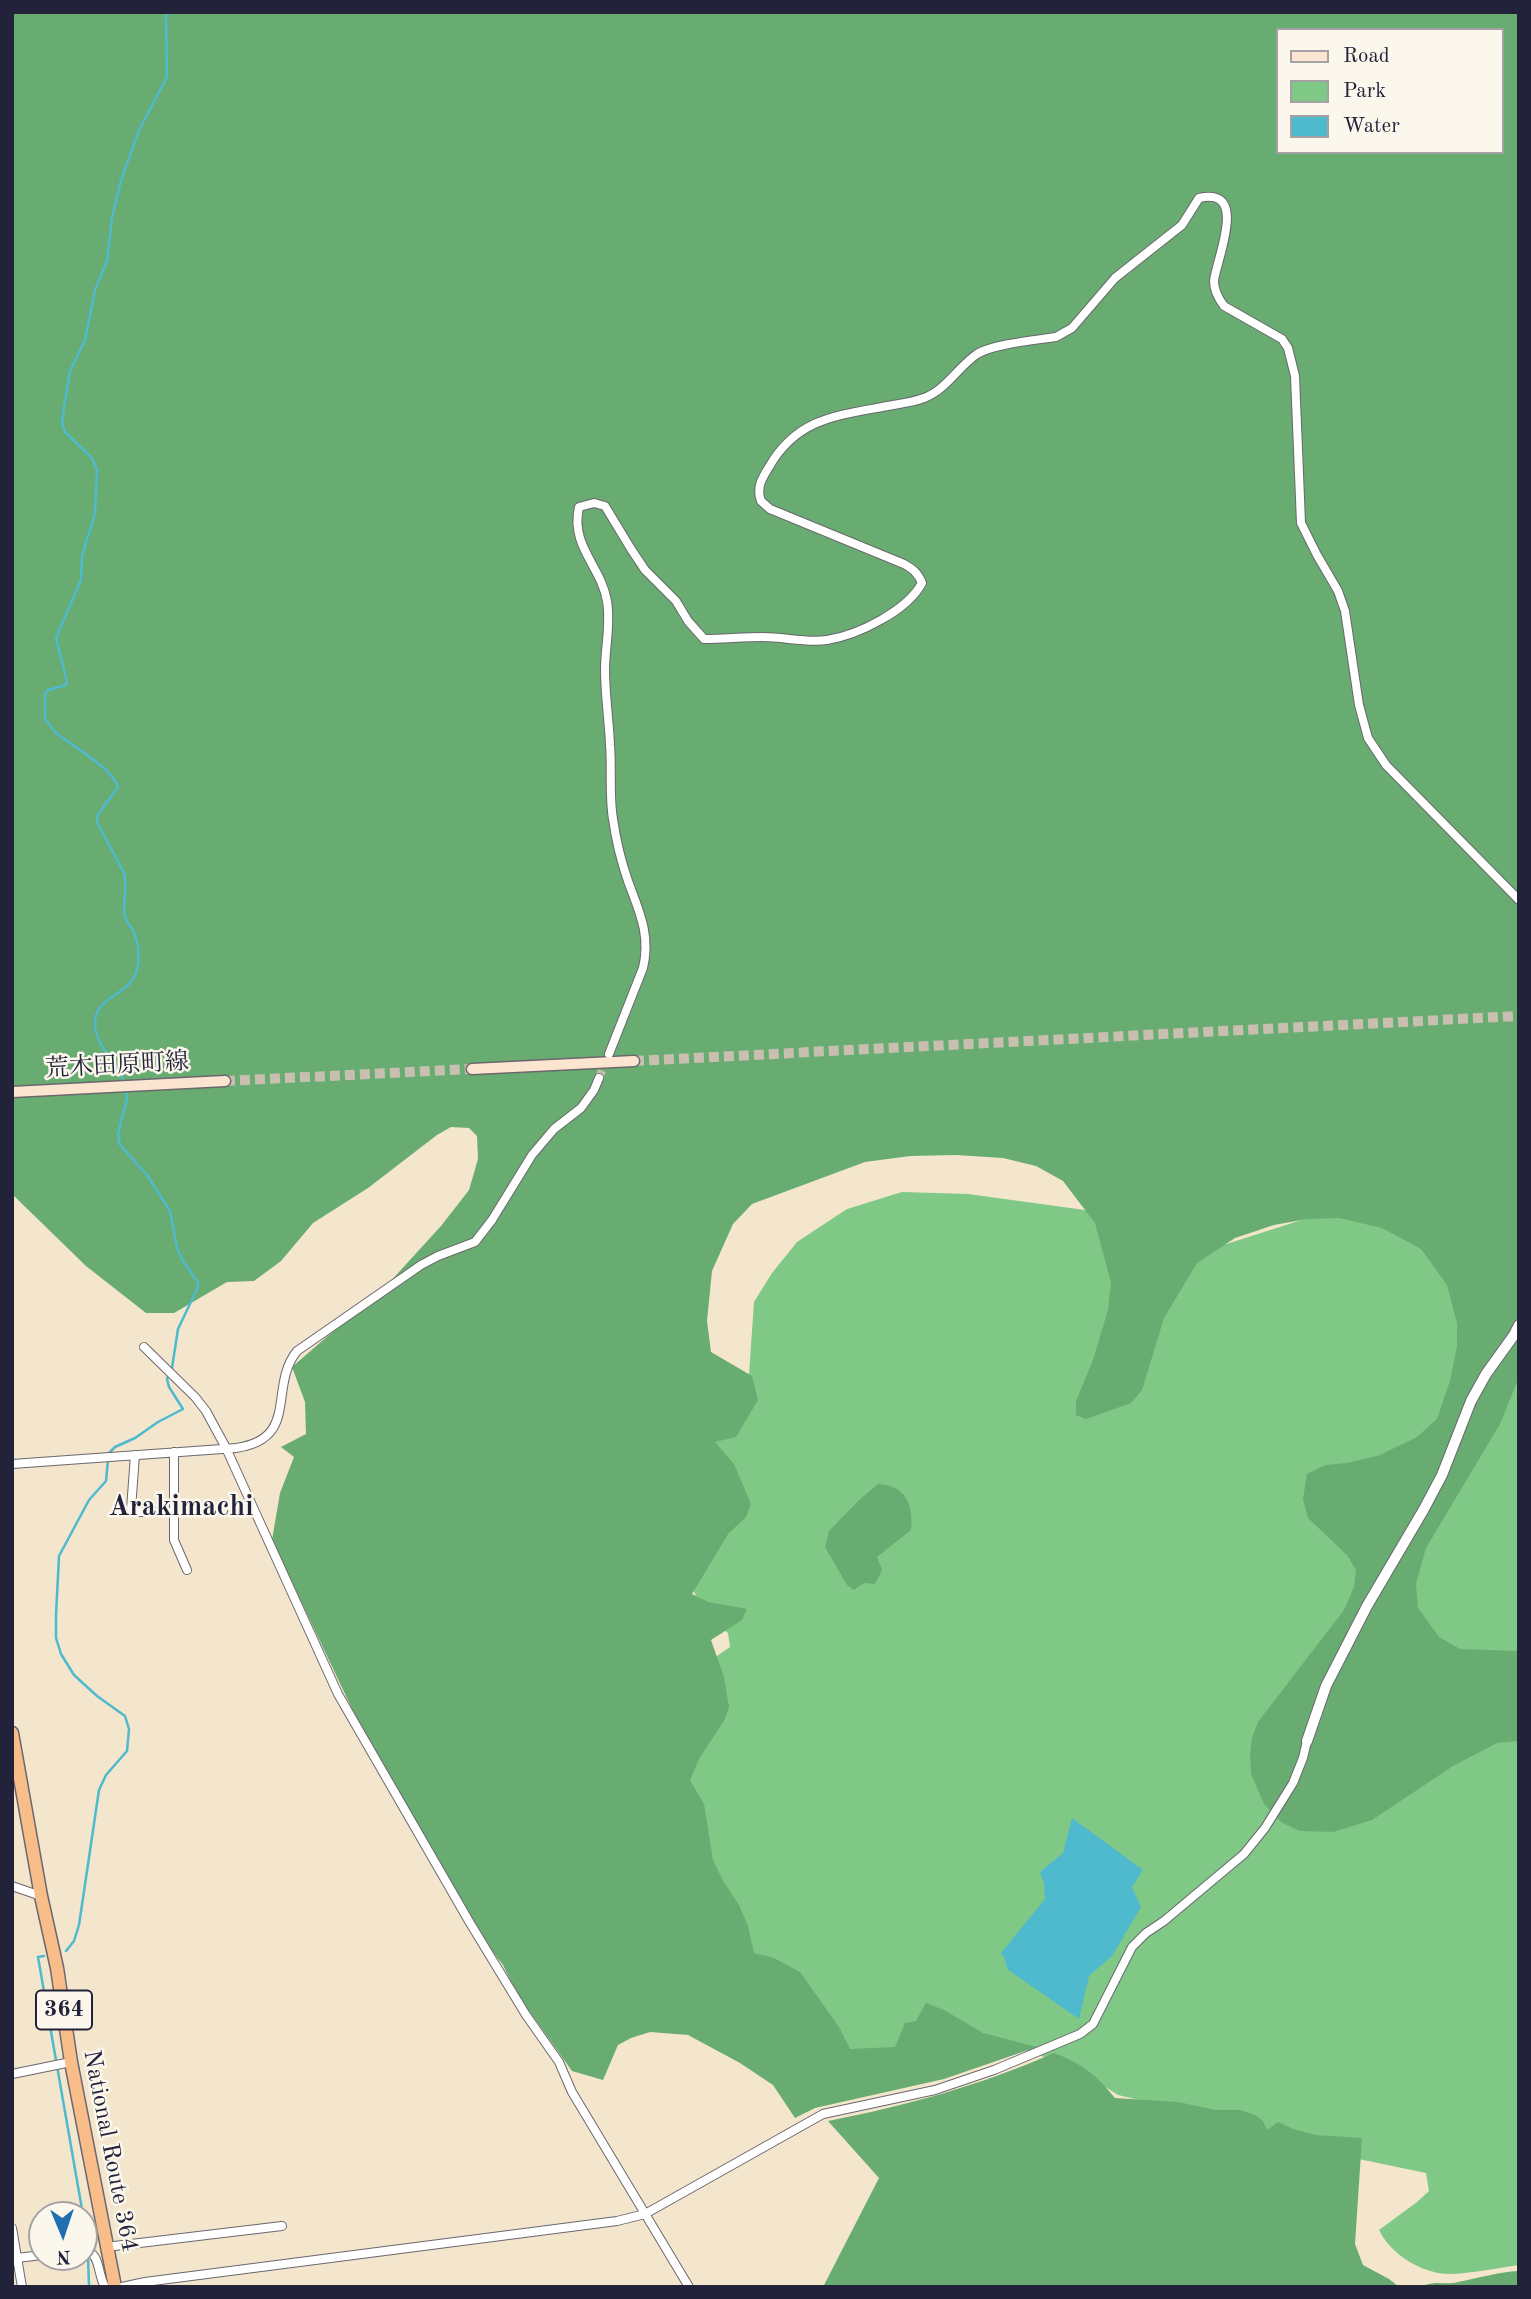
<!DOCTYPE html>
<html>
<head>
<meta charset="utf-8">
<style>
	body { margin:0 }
	#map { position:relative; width:1531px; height:2299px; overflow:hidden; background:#f3e6cd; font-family:"Old Standard TT",serif }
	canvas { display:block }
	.frame { position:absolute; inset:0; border:14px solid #22223b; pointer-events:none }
	.legend { position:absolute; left:1276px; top:28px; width:228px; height:126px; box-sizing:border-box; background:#fbf7ec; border:2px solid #a4a2a5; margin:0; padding:9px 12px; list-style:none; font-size:21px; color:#22223b }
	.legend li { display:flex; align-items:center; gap:14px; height:35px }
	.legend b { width:35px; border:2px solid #a4a2a5 }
	.north { position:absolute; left:28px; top:2201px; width:70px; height:70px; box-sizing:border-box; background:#fbf7ec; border:2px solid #a4a2a5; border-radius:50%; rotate:178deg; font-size:19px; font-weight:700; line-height:28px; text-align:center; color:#22223b }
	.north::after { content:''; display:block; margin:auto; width:24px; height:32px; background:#1f6fb2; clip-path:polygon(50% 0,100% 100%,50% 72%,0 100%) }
</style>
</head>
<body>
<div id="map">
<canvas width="1531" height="2299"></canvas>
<div class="frame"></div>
<ul class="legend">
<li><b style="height:9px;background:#fce5d0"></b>Road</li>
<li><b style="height:19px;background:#80c885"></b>Park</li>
<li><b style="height:19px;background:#4fb9cd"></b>Water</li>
</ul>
<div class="north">N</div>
</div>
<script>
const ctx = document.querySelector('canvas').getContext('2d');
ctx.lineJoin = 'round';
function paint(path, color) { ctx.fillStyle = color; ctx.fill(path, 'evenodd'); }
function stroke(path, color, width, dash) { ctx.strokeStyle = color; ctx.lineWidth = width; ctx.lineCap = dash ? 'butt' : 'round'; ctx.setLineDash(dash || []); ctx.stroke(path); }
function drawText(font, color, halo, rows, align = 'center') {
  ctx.font = font + ' "Old Standard TT","Noto Serif JP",serif'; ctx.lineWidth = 5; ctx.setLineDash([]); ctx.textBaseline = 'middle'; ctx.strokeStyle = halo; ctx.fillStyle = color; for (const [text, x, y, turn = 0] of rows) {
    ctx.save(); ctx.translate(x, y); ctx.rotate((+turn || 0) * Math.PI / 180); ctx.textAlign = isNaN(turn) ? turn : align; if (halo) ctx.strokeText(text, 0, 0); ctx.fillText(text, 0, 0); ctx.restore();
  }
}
paint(new Path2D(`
	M1519,1143v1122c-22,3 -45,8 -67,9 -28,1 -61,-19 -73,-44l38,-28 12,-11 -3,-18 -101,-21 -130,-39 -77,-18 -38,-24 -105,-41 -68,20 -54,8 -106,-91 -98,-286 52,-14 29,-20 -2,-14 -21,-17 -15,-28 4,-134 52,-65 6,-87 18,-29 25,-31 50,-33 55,-17 66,2 146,20 78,41 166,-53z`), '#80c885');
paint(new Path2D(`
	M12,12h1507v1365l-19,47 -74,124 -10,35 2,25 21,29 21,12 59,2v90l-22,2 -44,23 -81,54 -39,12 -33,-1 -19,-9 -17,-18 -13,-30 -1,-19 2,-17 6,-16 86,-112 10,-23 2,-17 -9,-15 -39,-37 -5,-19 4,-25 18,-9 22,-2 33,-8 37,-18 20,-18 13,-38 7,-34v-24l-10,-38 -26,-36 -39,-21 -43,-10 -32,1 -33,6 -39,13 -38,25 -33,55 -22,72 -11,13 -45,16 -10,-4v-14l17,-41 15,-50 3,-27 -16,-60 -32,-42 -27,-15 -33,-8 -47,-3 -46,1 -45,6 -113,42 -19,20 -21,47 -5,50 4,31 41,24 6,24 -22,37 -21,5 19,22 17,40 -5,13 -18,17 -36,60 16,8 39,7 -5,11 -31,20 13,37 5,30 -4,12 -26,40 -9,21 14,24 9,56 10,21 16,24 9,21 6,27 20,5 26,14 39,55 11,22 45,-2 10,-24 11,-2 10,-18 18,7 39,23 54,14 -93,32 -129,29 -20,10 -22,-33 -33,-22 -52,-28 -38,-3 -19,6 -13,7 -15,35 -31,-9 -55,-77 -14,-29 -17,-22 -131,-228 -83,-175 8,-47 14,-36 -13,-10 25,-13 -1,-32 -13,-35 96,-83 53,-58 28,-36 9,-31 -1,-23 -8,-8 -18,-1 -14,8 -69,53 -55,35 -32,38 -27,20 -27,1 -53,31h-28l-60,-47 -74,-72zM1277,30h224v122h-224z
	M878,1484c28,1 36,22 33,46l-34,27 5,13 -7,14 -11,-1 -10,7 -7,-5 -22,-38 4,-16 30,-31z
	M1054,2053c28,11 42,21 61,45l63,4 38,8h24l15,5 8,6 4,9 11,-8 15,7 23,6 46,3 -7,106 8,21 26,14 10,8h-576l56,-109 -51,-57c77,-15 154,-36 226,-68z
	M1519,2271v16h-99c18,-8 23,-1 38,-5 20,-4 41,-10 61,-11z`), '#68ac72');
paint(new Path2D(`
	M1072,1818l71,52 -11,17 9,20 -29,49 -23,20 -10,43 -72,-50 -2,-10 -4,-6 44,-54 -1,-16 -4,-11 23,-19z`), '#4fb9cd');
stroke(new Path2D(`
	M124,1083c-5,-20 -27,-34 -29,-57 -2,-30 32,-29 41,-53 4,-12 3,-31 -3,-43 -3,-4 -7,-8 -8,-14 -3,-14 3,-29 -1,-43l-27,-51v-6l21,-29c-7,-21 -47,-41 -63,-55l-10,-13v-25l3,-4 18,-5 1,-3 -11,-44 25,-58 1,-24 13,-43 2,-43 -5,-12 -27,-26 -3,-9 2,-16 6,-36 15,-31 10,-50 12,-29 5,-43 9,-38 18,-50 28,-53 -1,-65
	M108,1454l7,-7 20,-9 23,-16 25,-13 -14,-22 -2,-8 5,-11 6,-39 20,-42v-5l-14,-19 -7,-15 -7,-37 -23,-36 -27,-30 -2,-11 9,-35 -1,-9
	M66,1951l8,-10 5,-16 20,-135 7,-15 21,-24 2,-22 -4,-13 -28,-20 -23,-21 -13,-21 -5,-16v-23l3,-59 30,-56 17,-19 2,-21
	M44,1956l-6,1 45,258
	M84,2225l3,24
	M88,2256l1,31`), '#4fb9cd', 2.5);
stroke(new Path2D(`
	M599,1078l8,-20`), '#c9bfb0', 8, [8, 4]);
stroke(new Path2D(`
	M634,1061l885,-45
	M225,1081l247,-12`), '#c9bfb0', 10, [10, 5]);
const minor = new Path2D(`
	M609,1054l34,-86c8,-33 -4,-57 -15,-87 -7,-20 -12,-41 -15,-62 -4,-24 -1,-50 -3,-74 -1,-25 -5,-50 -5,-75 0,-23 6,-46 2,-69 -6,-35 -37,-55 -28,-94l15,-4 11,3 26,43 14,21 31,31 12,20 16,18c19,0 39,-2 59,-2 21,0 44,6 64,3 31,-5 80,-29 95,-57 -4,-10 -9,-14 -18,-19l-134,-55 -9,-8c-5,-13 1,-23 8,-34 27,-47 64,-51 113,-60 14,-3 29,-4 42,-9 22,-8 34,-31 53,-44 16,-10 60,-14 79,-17l16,-9 43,-50 67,-53 17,-27c51,-12 17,62 15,83 0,10 4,17 10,25l58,33 6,9 7,28 6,147 16,32 21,36 7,20 14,94 9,33 18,27 133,135
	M144,1347l51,50 11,14 20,37 112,246 132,229 56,92 33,47 13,30 117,195
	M174,1452v88l13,30
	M135,1455l-4,54 4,3h39
	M12,1464l224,-16c64,-9 32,-61 61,-97l124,-86 17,-9 37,-14 17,-22 40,-65 22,-26 27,-21 13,-18 5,-12
	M12,1886l29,10
	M12,2074l59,-12
	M12,2228l10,59
	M106,2247l176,-21
	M84,2251c17,1 13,23 21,36
	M17,2258l25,-3
	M122,2287l23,-5 472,-61 28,-7 178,-100 112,-24 59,-20 86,-36 13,-10 39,-77 14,-14 18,-12 80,-67 21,-26 28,-45 10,-25 4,-17`);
const tertiary = new Path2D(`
	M1307,1741l19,-55 41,-80 57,-97 18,-34 29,-74 15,-27 28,-39 5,-10`);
const secondary = new Path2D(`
	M472,1069l162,-8
	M12,1092l213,-11`);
const trunk = new Path2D(`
	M12,1733l29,163 16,72 14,94 44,225`);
stroke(minor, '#6b676e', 10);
stroke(tertiary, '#6b676e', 12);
stroke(secondary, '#6b676e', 13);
stroke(trunk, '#6b676e', 15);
stroke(minor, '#fff', 8);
stroke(tertiary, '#fff', 10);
stroke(secondary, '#fce5d0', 10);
stroke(trunk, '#f8bd89', 12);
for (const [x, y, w] of [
	[64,2010,56]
]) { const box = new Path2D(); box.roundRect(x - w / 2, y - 19.5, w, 39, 5); ctx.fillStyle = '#fbf7ec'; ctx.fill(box); stroke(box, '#22223b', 2); }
drawText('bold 23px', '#22223b', null, [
	["364",64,2010]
]);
drawText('24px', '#22223b', '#fbf7ec', [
	["荒木田原町線",117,1066,-3],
	["National Route 364",110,2151,79]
]);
drawText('bold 28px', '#22223b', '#fbf7ec', [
	["Arakimachi",181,1508]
]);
</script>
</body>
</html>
